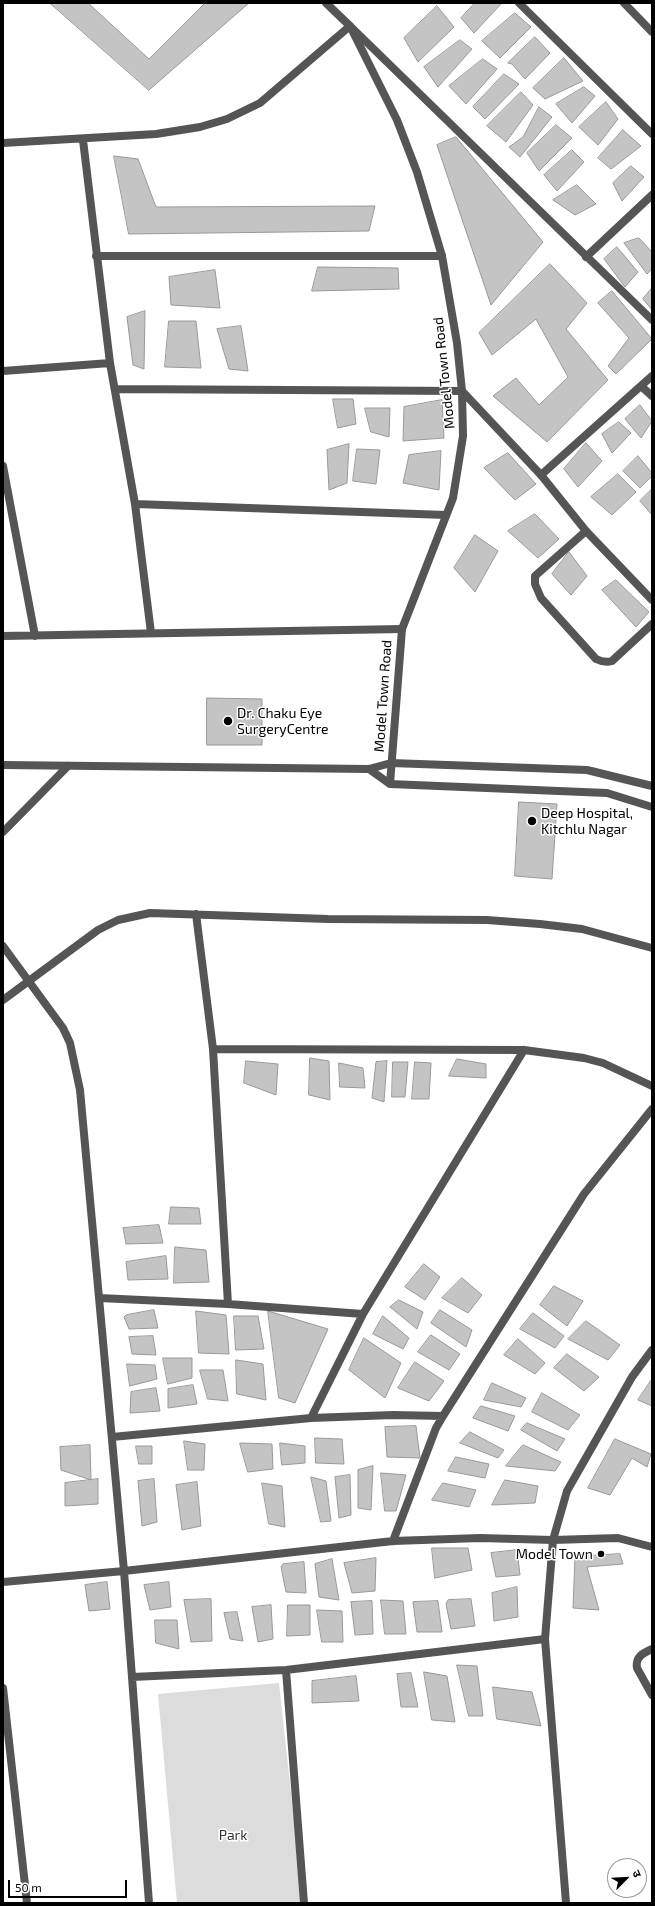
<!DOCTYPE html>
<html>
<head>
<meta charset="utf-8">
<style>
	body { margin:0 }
	#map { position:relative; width:655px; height:1906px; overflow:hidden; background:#fff; font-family:"Exo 2","Noto Sans Devanagari",sans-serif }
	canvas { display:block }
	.frame { position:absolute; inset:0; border:4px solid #000; pointer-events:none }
	.north { position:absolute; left:607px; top:1858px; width:40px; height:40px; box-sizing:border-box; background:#fff; border:1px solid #999; border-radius:50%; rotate:66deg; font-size:11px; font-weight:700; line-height:16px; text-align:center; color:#000 }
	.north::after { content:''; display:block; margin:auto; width:14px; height:18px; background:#000; clip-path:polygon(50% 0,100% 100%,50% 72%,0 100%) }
	.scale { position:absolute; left:8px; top:1880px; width:119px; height:18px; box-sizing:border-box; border:2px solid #000; border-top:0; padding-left:5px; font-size:12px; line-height:14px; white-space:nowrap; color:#000; -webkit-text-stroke:3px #fff; paint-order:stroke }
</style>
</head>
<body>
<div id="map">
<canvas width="655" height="1906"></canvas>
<div class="frame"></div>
<div class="north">उ</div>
<div class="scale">50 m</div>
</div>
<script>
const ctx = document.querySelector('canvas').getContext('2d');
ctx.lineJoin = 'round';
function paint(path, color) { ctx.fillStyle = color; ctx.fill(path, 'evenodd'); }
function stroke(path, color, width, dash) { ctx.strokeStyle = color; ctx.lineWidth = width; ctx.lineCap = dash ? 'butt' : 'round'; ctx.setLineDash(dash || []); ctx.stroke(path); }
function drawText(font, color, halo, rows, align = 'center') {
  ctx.font = font + ' "Exo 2",sans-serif'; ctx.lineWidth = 3; ctx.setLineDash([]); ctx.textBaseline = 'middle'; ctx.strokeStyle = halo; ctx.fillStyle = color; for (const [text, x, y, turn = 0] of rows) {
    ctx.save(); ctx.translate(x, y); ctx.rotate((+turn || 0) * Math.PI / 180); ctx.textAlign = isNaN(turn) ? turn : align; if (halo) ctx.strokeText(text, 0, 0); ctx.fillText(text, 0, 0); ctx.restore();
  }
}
paint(new Path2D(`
	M279,1683l24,220h-126l-19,-209z`), '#dcdcdc');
const building = new Path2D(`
	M50,3h38l61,56 56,-56h44l-100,87z
	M475,3h27l-28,30 -13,-15z
	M437,6l17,21 -36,35 -14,-24z
	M515,13l16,14 -31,31 -18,-17z
	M535,37l15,16 -25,26 -13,-15 -4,-1z
	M460,40l12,9 -34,38 -14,-20z
	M564,58l19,23 -38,18 -12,-11z
	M483,59l14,10 -31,35 -17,-18z
	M504,74l15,10 -34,35 -12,-12z
	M584,87l11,9 -23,27 -16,-19z
	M521,92l12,13 -27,37 -19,-16z
	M606,102l12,17 -20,26 -19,-18z
	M539,107l13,10 -32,40 -11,-10 14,-10z
	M556,125l16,13 -33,33 -12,-18z
	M623,130l18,16 -30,23 -13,-11z
	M456,137l87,105 -52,63 -54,-160z
	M572,150l12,12 -27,29 -13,-16z
	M114,156l24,3 18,48 219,-1 -6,25 -240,3z
	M631,166l13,11 -22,24 -9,-18z
	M577,185l19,19 -21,11 -22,-15z
	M639,238l13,14v17l-5,5 -23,-31z
	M617,247l21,25 -13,15 -21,-28z
	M550,264l37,39 -21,26 42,51 -61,62 -54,-46 23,-18 23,27 29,-28 -32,-58 -44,36 -13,-22z
	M318,267l80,1 1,21 -87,2z
	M215,270l5,38 -49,-3 -2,-28z
	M652,288v22l-9,-11z
	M612,291l40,48 -36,35 -8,-8 21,-28 -31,-35z
	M145,311l-1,58 -11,-4 -6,-48z
	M169,321h27l5,47 -36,-1z
	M241,326l7,45 -19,-2 -12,-40z
	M333,399h20l3,25 -18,4z
	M442,400l2,38 -41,3 1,-34z
	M640,405l12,16 -11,17 -16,-19z
	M365,408h25l-1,29 -18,-5z
	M619,422l12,11 -19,20 -10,-19z
	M586,443l16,18 -24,26 -14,-18z
	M349,444l-2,39 -18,7 -2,-40z
	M357,449l23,1 -4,34 -23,-3z
	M441,451l-2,39 -36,-7 6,-28z
	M508,453l28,31 -21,16 -31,-32z
	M638,456l14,17v3l-12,12 -17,-17z
	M618,474l18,18 -24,23 -21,-18z
	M652,489v26l-12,-14z
	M535,514l24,25 -21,19 -30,-27z
	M475,535l23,16 -23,41 -21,-24z
	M569,552l18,24 -16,19 -19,-21z
	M616,580l33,32 -13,15 -34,-37z
	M207,698l55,1v46h-55z
	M519,802l38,2 -5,75 -37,-3z
	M310,1058l19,3 1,39 -21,-5z
	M457,1059l29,5v14l-37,-2z
	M246,1061l32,3 -2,31 -32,-12z
	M387,1061l-3,41 -12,-4 4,-36z
	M393,1062h15l-3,35h-13z
	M415,1062l16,1 -2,36h-17z
	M339,1063l24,5 2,20 -25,-1z
	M171,1207l28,1 2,16h-32z
	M159,1225l4,18 -37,1 -3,-16z
	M175,1247l31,3 3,32 -35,1z
	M166,1256l2,23 -40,1 -2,-18z
	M424,1264l16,13 -15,23 -20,-13z
	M462,1278l20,17 -14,18 -26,-15z
	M554,1286l29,15 -16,25 -27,-21z
	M399,1300l24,12 -6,17 -27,-22z
	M154,1310l4,18 -29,1 -5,-12 2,-2z
	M440,1310l32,20 -6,17 -35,-24z
	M196,1311l30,4 3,39 -30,-1z
	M268,1311l60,18 -33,74 -16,-5z
	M533,1313l31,23 -9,12 -35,-19z
	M234,1316h24l6,33 -28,1z
	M383,1316l26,22 -6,11 -30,-15z
	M586,1321l34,24 -12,15 -40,-21z
	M431,1335l29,19 -11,16 -31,-18z
	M153,1336l3,19 -24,-1 -3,-17z
	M364,1338l37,25 -16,35 -36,-28z
	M518,1339l27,24 -10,11 -31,-19z
	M567,1354l32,23 -15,14 -30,-23z
	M163,1358h29v20l-24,6z
	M236,1360l27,4 3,36 -29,-6z
	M415,1362l29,19 -15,20 -31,-13z
	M127,1364l28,1 2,14 -27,7z
	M200,1370h23l5,31 -20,-2z
	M652,1379v27l-14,-6z
	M492,1383l34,15 -5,9 -37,-7z
	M193,1385l4,19 -29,4v-19z
	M156,1388l4,23 -30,2 1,-21z
	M542,1393l38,22 -12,15 -36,-18z
	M481,1406l34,10 -7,15 -35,-13z
	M527,1423l38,16 -8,12 -36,-21z
	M416,1426l4,32 -33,-1 -2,-30z
	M470,1432l34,18 -6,8 -38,-15z
	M315,1438l27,1 2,25 -28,-1z
	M615,1439l36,15 -4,13 -15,-9 -22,37 -22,-7z
	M184,1441l21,3 -1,26h-16z
	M240,1443l32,1 1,25 -25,3z
	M280,1443l25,3v17l-23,2z
	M90,1445l1,35 -30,-10 -1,-23z
	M523,1445l38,17 -6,9 -49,-5z
	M136,1446h16v18h-13z
	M456,1457l33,7 -4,14 -37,-7z
	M373,1466l-2,44 -13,-2v-38z
	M381,1473l25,2 -10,36h-11z
	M350,1475l1,40 -12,3 -4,-41z
	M311,1477l15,4 5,40 -10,1z
	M98,1479v25l-33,2v-23z
	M154,1479l3,43 -15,4 -4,-45z
	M505,1480l33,6 -3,17 -43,2z
	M197,1482l4,44 -19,4 -6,-45z
	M262,1483l20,3 3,41 -16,-3z
	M443,1483l33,7 -7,17 -37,-7z
	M432,1548h36l4,22 -37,8z
	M517,1550l3,25 -24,2 -5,-24z
	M620,1554l3,10 -36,3 12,43 -26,-2 2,-51z
	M376,1558l-1,33 -23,2 -8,-30z
	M332,1559l7,41 -20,-3 -4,-33z
	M304,1562l2,31 -20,-1 -5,-25 2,-3z
	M107,1582l3,27 -21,2 -4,-26z
	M169,1582l2,25 -21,3 -6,-25z
	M517,1587l1,30 -24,4 -2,-28z
	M211,1599l1,42 -21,1 -7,-42z
	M471,1599l4,27 -24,3 -5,-25 2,-4z
	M381,1600l22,1 3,33h-21z
	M372,1601l1,33 -18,1 -4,-33z
	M438,1601l4,31h-25l-4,-30z
	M271,1605l2,34 -15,3 -6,-35z
	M288,1605h22v30l-23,1z
	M317,1610l25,1 1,31h-21z
	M237,1612l6,29 -13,-2 -6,-26z
	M155,1620h22l2,29 -23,-6z
	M457,1665l20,1 6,50h-14z
	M424,1672l23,4 8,46 -23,-2z
	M411,1673l7,34h-17l-4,-33z
	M356,1676l3,25 -47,2v-22z
	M493,1687l39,5 9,34 -44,-7z`);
paint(building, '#c4c4c4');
stroke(building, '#999', 1);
stroke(new Path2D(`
	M519,3l133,131
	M624,3l28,29
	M83,140l27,223 25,141 16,129
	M3,143l153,-9 44,-7 27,-8 33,-16 90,-77 302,294
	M96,256h346
	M586,257l66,-62
	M3,371l107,-8
	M641,386l11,10
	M116,389l346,2
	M3,466l32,170
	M541,475l111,-99
	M135,504l311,11
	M586,531l-51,45v8l6,14 55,61c6,3 10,4 16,2l40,-37
	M3,636l399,-7
	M3,832l65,-66
	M196,914l17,135 15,255
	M3,946l60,82 7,15 10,47 44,481 25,332
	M3,1000l95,-70 20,-10 32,-7 178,6 159,1 53,4 42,5 70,19
	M213,1049l311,1 60,8 19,5 49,23
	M99,1298l129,6 135,10 -52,104 -199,19
	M363,1314l161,-264
	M311,1418l82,-3 50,1
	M393,1541l43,-113 7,-12 141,-222 68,-85
	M3,1582l121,-11 269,-30 87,-3 73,2 65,-2 34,9
	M652,1649c-9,4 -17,8 -15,19l15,27
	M286,1670l18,233
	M132,1677l154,-7 259,-31
	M3,1688l24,215`), '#555', 8);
stroke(new Path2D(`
	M326,3l24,23 47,94 20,52 25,84 15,87 5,48 1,45 -10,62 -51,131 -12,155
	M462,391l79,84 45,56 66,69
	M3,765l366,4 22,-6 196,7 65,16
	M369,769l21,15 217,9 45,14
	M566,1903l-21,-264 8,-99 14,-49 65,-114 20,-27`), '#555', 8);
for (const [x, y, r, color] of [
	[228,721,5,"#000"],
	[532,821,5,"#000"],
	[601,1554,4,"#000"]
]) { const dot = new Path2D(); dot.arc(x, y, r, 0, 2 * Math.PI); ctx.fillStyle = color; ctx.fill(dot); stroke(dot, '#fff', 1.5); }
drawText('14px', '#000', '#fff', [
	["Model Town Road",444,373,-96],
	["Model Town Road",383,696,-86]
]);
drawText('14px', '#000', '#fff', [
	["Dr. Chaku Eye",237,713],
	["SurgeryCentre",237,729],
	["Deep Hospital,",541,813],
	["Kitchlu Nagar",541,829],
	["Model Town",593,1554,"right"]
], 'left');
drawText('14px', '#333', '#fff', [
	["Park",233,1835]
]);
</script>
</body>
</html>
